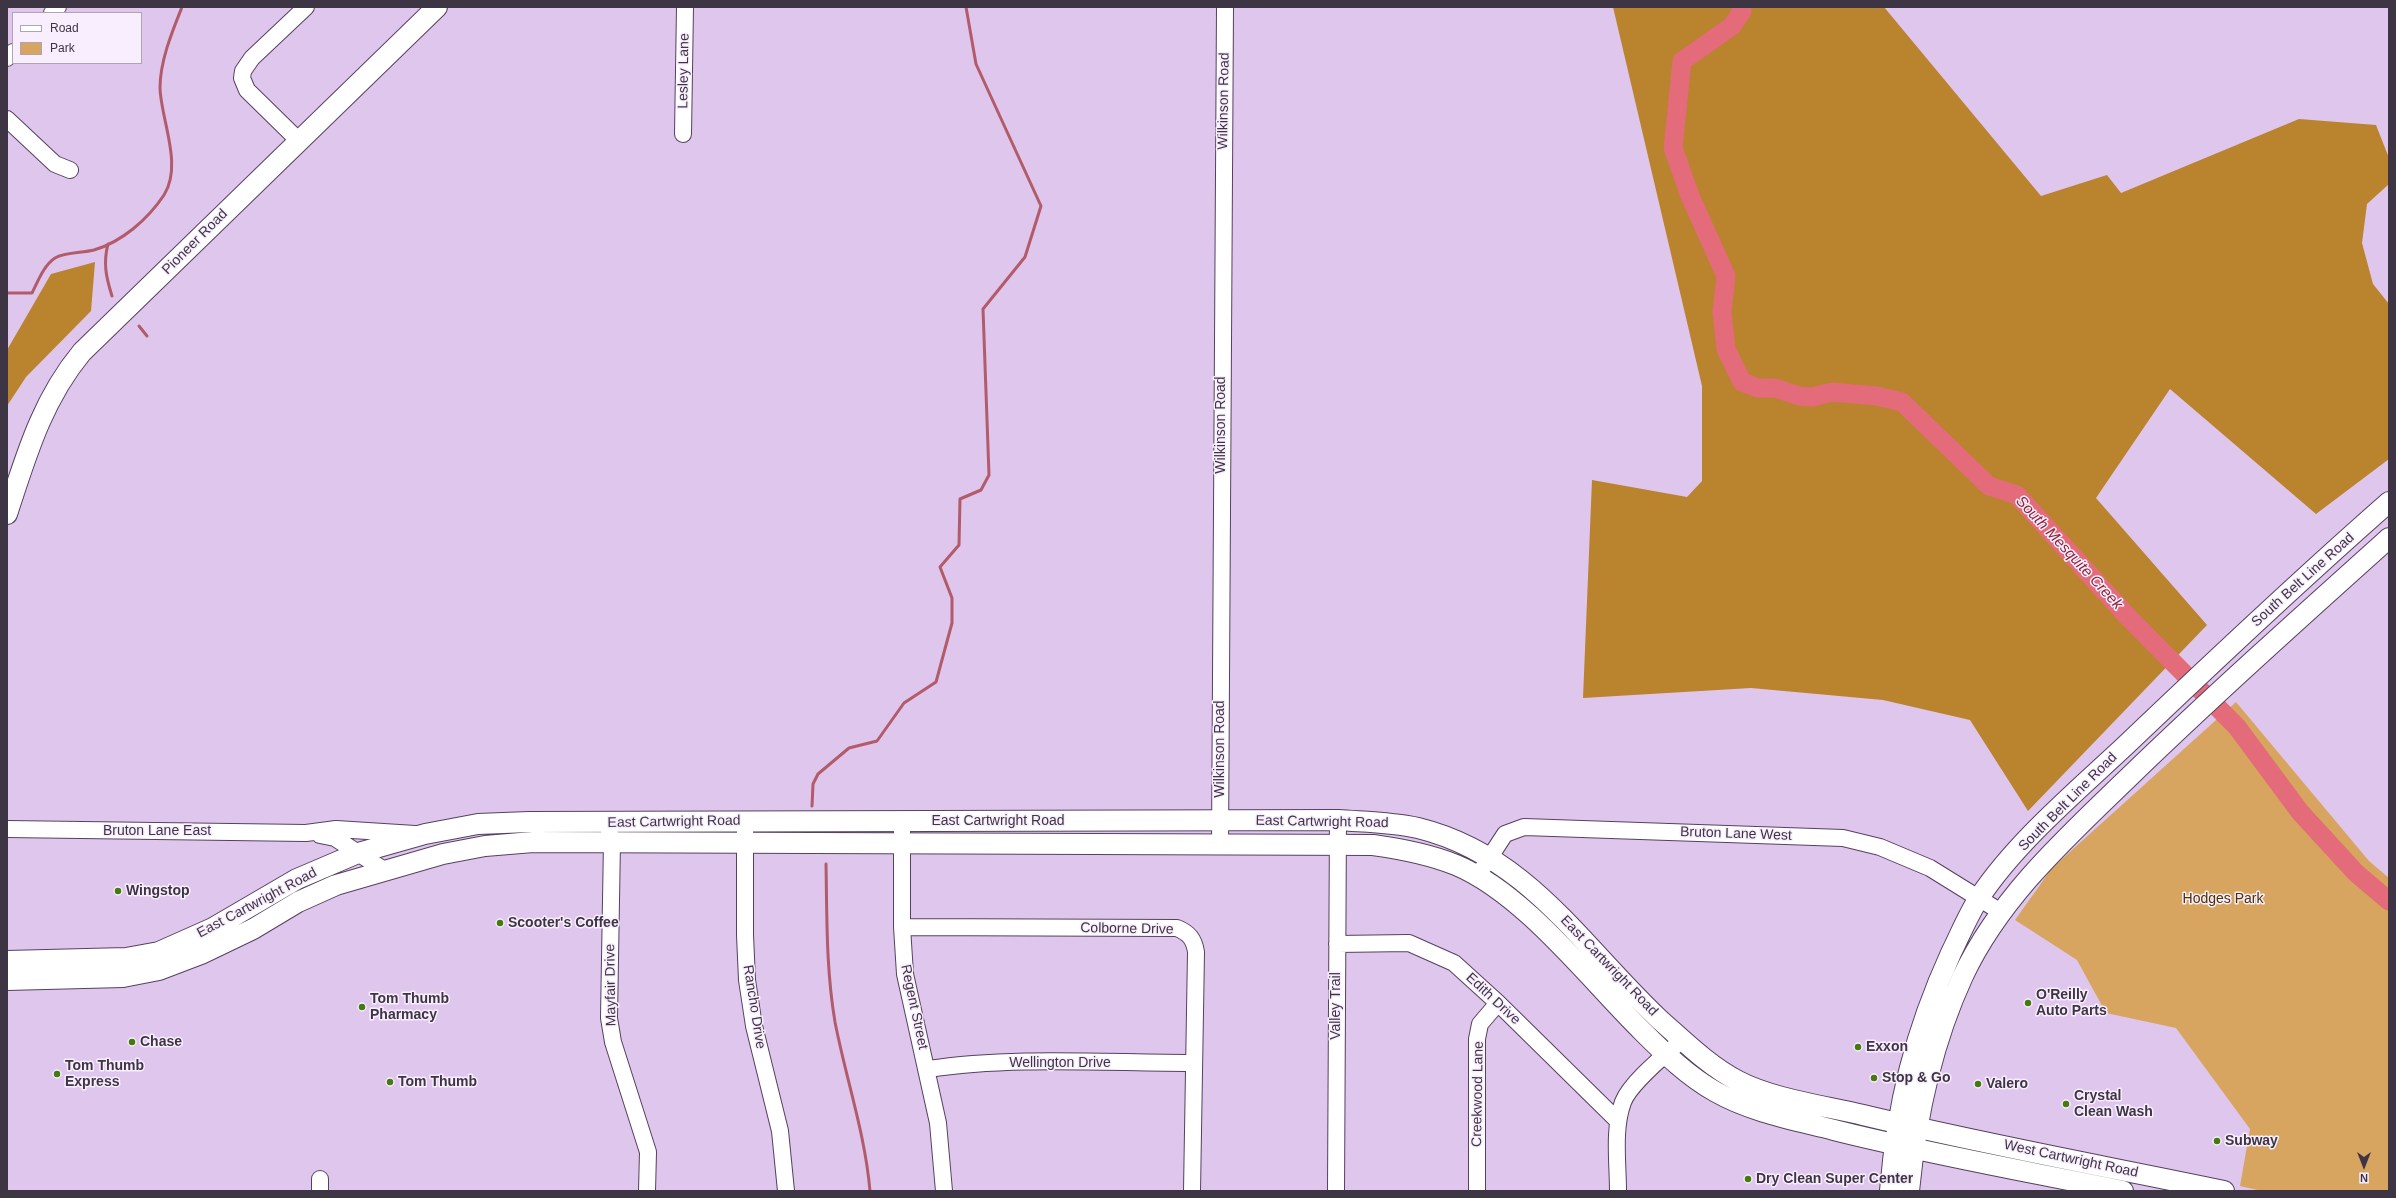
<!DOCTYPE html>
<html>
<head>
<meta charset="utf-8">
<style>
	body { margin:0 }
	#map { position:relative; width:2396px; height:1198px; overflow:hidden; background:#dfc6ec; font-family:Arial,sans-serif }
	canvas { display:block }
	.frame { position:absolute; inset:0; border:8px solid #3e3544; pointer-events:none }
	.legend { position:absolute; left:12px; top:12px; width:130px; height:52px; box-sizing:border-box; background:#f8eefd; border:1px solid #aea4b3; margin:0; padding:5px 7px; list-style:none; font-size:12px; color:#3e3544 }
	.legend li { display:flex; align-items:center; gap:8px; height:20px }
	.legend b { width:20px; border:1px solid #aea4b3 }
	.north { position:absolute; left:2344px; top:1146px; width:40px; height:40px; -webkit-text-stroke:3px #f8eefd; paint-order:stroke; rotate:180deg; font-size:11px; font-weight:700; line-height:16px; text-align:center; color:#3e3544 }
	.north::after { content:''; display:block; margin:auto; width:14px; height:18px; background:#3e3544; clip-path:polygon(50% 0,100% 100%,50% 72%,0 100%) }
</style>
</head>
<body>
<div id="map">
<canvas width="2396" height="1198"></canvas>
<div class="frame"></div>
<ul class="legend">
<li><b style="height:5px;background:#fff"></b>Road</li>
<li><b style="height:11px;background:#d7a55f"></b>Park</li>
</ul>
<div class="north">N</div>
</div>
<script>
const ctx = document.querySelector('canvas').getContext('2d');
ctx.lineJoin = 'round';
function paint(path, color) { ctx.fillStyle = color; ctx.fill(path, 'evenodd'); }
function stroke(path, color, width, dash) { ctx.strokeStyle = color; ctx.lineWidth = width; ctx.lineCap = dash ? 'butt' : 'round'; ctx.setLineDash(dash || []); ctx.stroke(path); }
function drawText(font, color, halo, rows, align = 'center') {
  ctx.font = font + ' Arial,sans-serif'; ctx.lineWidth = 3; ctx.setLineDash([]); ctx.textBaseline = 'middle'; ctx.strokeStyle = halo; ctx.fillStyle = color; for (const [text, x, y, turn = 0] of rows) {
    ctx.save(); ctx.translate(x, y); ctx.rotate((+turn || 0) * Math.PI / 180); ctx.textAlign = isNaN(turn) ? turn : align; if (halo) ctx.strokeText(text, 0, 0); ctx.fillText(text, 0, 0); ctx.restore();
  }
}
paint(new Path2D(`
	M2236,702l133,159 20,17v313h-127l-22,-5 10,-57 -74,-101 -70,-15 -29,-53 -62,-40 37,-52z`), '#d7a55f');
paint(new Path2D(`
	M1613,7h271l157,189 66,-21 14,18 178,-74 77,6 13,33v26l-22,20 -5,39 11,41 16,20v155l-73,55 -146,-125 -74,109 111,127 -179,186 -58,-91 -87,-20 -132,-12 -168,10 9,-218 95,17 15,-16v-95z
	M95,262l-4,49 -65,66 -19,29v-56l44,-76z`), '#ba832d');
stroke(new Path2D(`
	M108,244c-5,19 -2,33 4,52
	M7,293h25c6,-12 12,-28 23,-35 10,-6 27,-5 39,-8 28,-8 54,-31 70,-55 19,-30 -3,-75 -4,-107 0,-27 12,-56 22,-81
	M139,326l8,10
	M812,806l1,-22 5,-10 31,-26 28,-7 27,-38 32,-21 16,-59v-25l-12,-31 19,-22 1,-46 21,-9 8,-15 -6,-166 42,-52 16,-51 -65,-142 -10,-57
	M826,864c1,53 0,105 9,158 11,57 30,111 35,169`), '#b25b6a', 3);
stroke(new Path2D(`
	M1741,7l1,4 -10,15 -50,35 -9,87 17,48 36,80 -4,36 4,37 16,33 16,6h17l24,8 13,1 20,-5 45,4 25,6 87,84 28,9 112,123 108,109 63,85 56,61 33,28`), '#e36b7a', 19);
const minor = new Path2D(`
	M52,13l6,-6
	M7,58l6,-6
	M7,119l48,45 15,6
	M683,134l2,-127
	M299,141l-52,-51 -5,-12 1,-7 9,-13 54,-51
	M902,821v106l3,47 33,149 6,68
	M7,829l299,4 30,-4 79,5
	M609,831l3,11 -3,176 4,24 35,110 -1,39
	M745,831v104l2,45 7,46 26,105 6,60
	M320,835l15,3 49,32
	M1220,844l5,-837
	M1477,877l28,-43 19,-7 319,11 37,9 50,21 71,44
	M902,927l275,1c12,5 17,11 19,24l-4,239
	M1337,944l72,-1 45,20 44,40 120,118
	M928,1069c84,-13 179,-6 265,-6
	M320,1191v-12
	M1336,1191l2,-371
	M1477,1191v-152l3,-15 18,-21
	M1618,1191c0,-28 -5,-62 5,-89 7,-18 37,-43 52,-56`);
const major = new Path2D(`
	M7,514c19,-58 35,-114 75,-162l355,-345
	M7,961l119,-3 33,-6 54,-24 84,-49 61,-26 67,-19 53,-10 51,-2 809,-2c27,2 54,2 80,8 110,27 164,119 242,192 25,22 49,46 78,61 34,18 88,25 125,34 120,29 241,51 361,76
	M7,980l116,-3 36,-7 42,-16 52,-25 45,-27 38,-17 107,-31 42,-8 48,-4 840,3c29,4 56,9 83,20 69,29 134,115 187,167 22,22 46,45 73,60 35,20 79,28 118,38 95,24 192,41 289,61
	M1890,1191c7,-87 25,-159 61,-238 9,-18 17,-38 28,-55 36,-55 99,-108 147,-153 86,-82 173,-164 263,-243
	M1909,1191c7,-73 23,-148 54,-215 37,-79 104,-139 166,-199 85,-82 172,-160 260,-239`);
stroke(minor, '#564161', 18);
stroke(major, '#564161', 22);
stroke(minor, '#fff', 16);
stroke(major, '#fff', 20);
for (const [x, y, r, color] of [
	[118,891,4,"#447b10"],
	[500,923,4,"#447b10"],
	[2028,1003,4,"#447b10"],
	[362,1007,4,"#447b10"],
	[132,1042,4,"#447b10"],
	[1858,1047,4,"#447b10"],
	[57,1074,4,"#447b10"],
	[1874,1078,4,"#447b10"],
	[390,1082,4,"#447b10"],
	[1978,1084,4,"#447b10"],
	[2066,1104,4,"#447b10"],
	[2217,1141,4,"#447b10"],
	[1748,1179,4,"#447b10"]
]) { const dot = new Path2D(); dot.arc(x, y, r, 0, 2 * Math.PI); ctx.fillStyle = color; ctx.fill(dot); stroke(dot, '#f8eefd', 1.5); }
drawText('14px', '#3e3544', '#f8eefd', [
	["Lesley Lane",684,71,-89],
	["Wilkinson Road",1224,101,-89],
	["Pioneer Road",195,242,-45],
	["Wilkinson Road",1221,425,-90],
	["South Belt Line Road",2303,580,-42],
	["Wilkinson Road",1220,749,-90],
	["South Belt Line Road",2068,802,-45],
	["East Cartwright Road",998,821],
	["East Cartwright Road",674,822,-1],
	["East Cartwright Road",1322,822,1],
	["Bruton Lane East",157,831],
	["Bruton Lane West",1736,834,2],
	["East Cartwright Road",257,903,-28],
	["Colborne Drive",1127,929,1],
	["East Cartwright Road",1609,966,46],
	["Mayfair Drive",611,985,-91],
	["Edith Drive",1493,999,43],
	["Valley Trail",1336,1006,-90],
	["Rancho Drive",754,1007,81],
	["Regent Street",914,1007,78],
	["Wellington Drive",1060,1063],
	["Creekwood Lane",1478,1094,-89],
	["West Cartwright Road",2071,1159,12]
]);
drawText('bold 14px', '#3e3544', '#f8eefd', [
	["Wingstop",126,891],
	["Scooter's Coffee",508,923],
	["O'Reilly",2036,995],
	["Auto Parts",2036,1011],
	["Tom Thumb",370,999],
	["Pharmacy",370,1015],
	["Chase",140,1042],
	["Exxon",1866,1047],
	["Tom Thumb",65,1066],
	["Express",65,1082],
	["Stop & Go",1882,1078],
	["Tom Thumb",398,1082],
	["Valero",1986,1084],
	["Crystal",2074,1096],
	["Clean Wash",2074,1112],
	["Subway",2225,1141],
	["Dry Clean Super Center",1756,1179]
], 'left');
drawText('14px', '#4d3100', '#f8eefd', [
	["Hodges Park",2223,899]
]);
drawText('italic 15px', '#8d2037', '#f8eefd', [
	["South Mesquite Creek",2069,553,47]
]);
</script>
</body>
</html>
